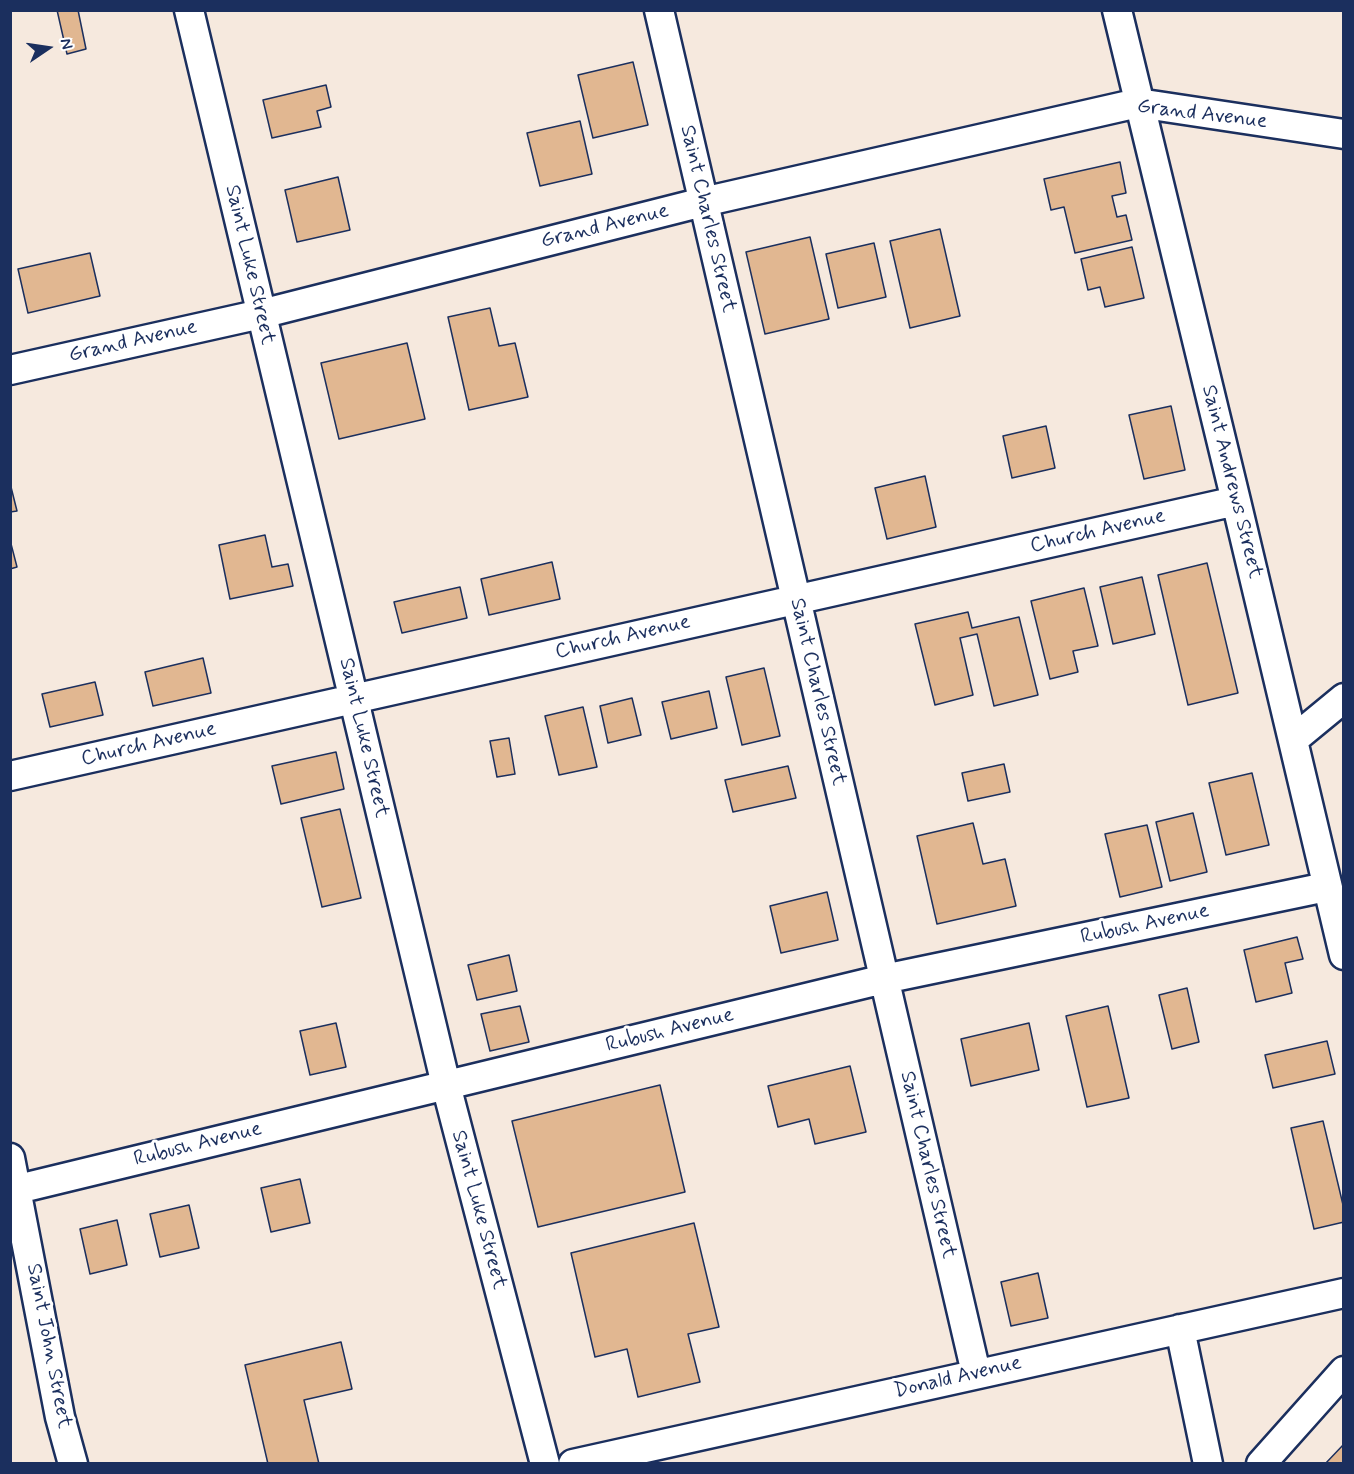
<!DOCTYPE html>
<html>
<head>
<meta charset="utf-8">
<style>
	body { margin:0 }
	#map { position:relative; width:1354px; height:1474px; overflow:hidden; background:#f6e9de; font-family:Mynerve,sans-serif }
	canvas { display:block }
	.frame { position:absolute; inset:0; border:12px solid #1b2f5e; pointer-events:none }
	.north { position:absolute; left:18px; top:18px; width:60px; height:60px; -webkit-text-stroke:4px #fff; paint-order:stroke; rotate:77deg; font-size:16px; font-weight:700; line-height:24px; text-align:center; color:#1b2f5e }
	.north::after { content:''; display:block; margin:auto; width:21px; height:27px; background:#1b2f5e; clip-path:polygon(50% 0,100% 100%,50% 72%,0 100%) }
</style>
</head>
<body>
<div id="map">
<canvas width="1354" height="1474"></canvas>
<div class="frame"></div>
<div class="north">N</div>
</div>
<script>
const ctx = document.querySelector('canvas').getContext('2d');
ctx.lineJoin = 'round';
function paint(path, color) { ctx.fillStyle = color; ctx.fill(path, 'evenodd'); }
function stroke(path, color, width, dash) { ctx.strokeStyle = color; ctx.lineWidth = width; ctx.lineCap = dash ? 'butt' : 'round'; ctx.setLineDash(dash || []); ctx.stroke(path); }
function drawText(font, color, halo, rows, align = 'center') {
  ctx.font = font + ' Mynerve,sans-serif'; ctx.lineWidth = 6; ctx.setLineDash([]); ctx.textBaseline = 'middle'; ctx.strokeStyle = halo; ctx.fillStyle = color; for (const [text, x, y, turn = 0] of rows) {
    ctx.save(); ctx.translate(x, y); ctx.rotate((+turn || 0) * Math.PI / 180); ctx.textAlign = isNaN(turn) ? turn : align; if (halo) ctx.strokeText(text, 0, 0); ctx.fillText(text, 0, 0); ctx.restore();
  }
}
const building = new Path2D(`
	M57,10h21l8,39 -19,5z
	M633,62l15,63 -55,13 -15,-63z
	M326,85l5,22 -14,4 4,16 -49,11 -9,-38z
	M580,121l12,53 -52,12 -13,-53z
	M1120,162l6,31 -14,3 5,21 9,-2 6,25 -57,13 -11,-46 -13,3 -7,-31z
	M338,177l12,53 -53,12 -12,-52z
	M940,229l20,87 -50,12 -20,-87z
	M810,237l19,82 -64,15 -19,-82z
	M874,243l12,54 -48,11 -12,-54z
	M1132,247l12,51 -39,9 -5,-20 -12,3 -7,-31z
	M90,253l10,43 -72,17 -10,-44z
	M490,308l9,38 16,-3 13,54 -59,13 -21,-93z
	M407,343l18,76 -86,20 -18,-76z
	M1171,406l14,64 -41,9 -15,-64z
	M1046,426l9,42 -43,10 -9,-42z
	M925,476l11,51 -49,12 -12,-51z
	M10,483l7,28 -7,1z
	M265,535l7,32 16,-3 5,22 -63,13 -11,-54z
	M10,540l7,27 -7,2z
	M552,562l8,37 -71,16 -8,-36z
	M1207,563l31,130 -50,12 -30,-130z
	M1142,577l13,57 -42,10 -13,-57z
	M460,587l7,31 -65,15 -8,-31z
	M1084,588l14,58 -25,5 5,21 -28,7 -19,-78z
	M968,612l4,16 47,-11 19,78 -44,11 -17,-72 -17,4 13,57 -38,10 -20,-81z
	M203,658l8,35 -58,13 -8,-34z
	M764,668l16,68 -38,9 -16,-68z
	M95,682l8,33 -53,12 -8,-33z
	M709,691l8,37 -46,11 -9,-37z
	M632,698l9,37 -33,8 -8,-37z
	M583,707l14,60 -38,8 -14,-59z
	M509,738l6,36 -18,3 -7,-36z
	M336,752l8,37 -63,15 -9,-38z
	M1004,764l6,28 -42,9 -6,-28z
	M788,766l8,32 -63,14 -8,-32z
	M1252,773l17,72 -43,10 -17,-72z
	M340,809l21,89 -39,9 -21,-89z
	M1193,813l14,59 -37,9 -14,-59z
	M973,823l10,41 22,-5 11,47 -79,18 -20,-88z
	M1147,825l15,62 -42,10 -15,-63z
	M827,892l11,48 -57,13 -11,-47z
	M1297,937l6,22 -18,4 7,30 -36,9 -12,-52z
	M509,955l8,36 -40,9 -9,-35z
	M1187,988l12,54 -27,7 -13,-54z
	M520,1006l9,36 -39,9 -9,-37z
	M1108,1006l21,92 -42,9 -21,-91z
	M336,1023l10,44 -36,8 -10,-44z
	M1029,1023l10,47 -68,16 -10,-47z
	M1327,1041l8,33 -62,14 -8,-33z
	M850,1066l16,66 -51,12 -6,-25 -31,8 -10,-41z
	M660,1085l25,107 -147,35 -26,-106z
	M1323,1121l21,88v13l-30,7 -23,-101z
	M300,1179l10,44 -39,9 -10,-44z
	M189,1205l10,43 -39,9 -10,-43z
	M117,1220l10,45 -37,9 -10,-45z
	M694,1223l25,104 -31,7 12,48 -62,15 -11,-48 -32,8 -24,-104z
	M1038,1273l10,45 -37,8 -10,-44z
	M341,1342l11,47 -48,11 15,64h-51l-23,-99z
	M1344,1444v20h-19z`);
paint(building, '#e1b791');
stroke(building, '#1b2f5e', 1.5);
const minor = new Path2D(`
	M189,10l257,1075 99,379
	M659,10l317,1363
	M1117,10l119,491 108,454
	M10,370l251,-56 442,-112 435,-99 206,31
	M1293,740l51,-42
	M10,776l1226,-275
	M10,1158l50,259 13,47
	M18,1189l866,-210 442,-92
	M1180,1329l28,135
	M573,1464l771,-171
	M1261,1464l83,-93`);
stroke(minor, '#1b2f5e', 33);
stroke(minor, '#fff', 28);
drawText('21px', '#1b2f5e', '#fff', [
	["Grand Avenue",1202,115,7],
	["Saint Charles Street",707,219,77],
	["Grand Avenue",605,227,-14],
	["Saint Luke Street",249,265,77],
	["Grand Avenue",133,342,-13],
	["Saint Andrews Street",1231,482,76],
	["Church Avenue",1098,532,-13],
	["Church Avenue",623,638,-13],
	["Saint Charles Street",817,692,77],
	["Saint Luke Street",363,738,77],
	["Church Avenue",149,745,-13],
	["Rubush Avenue",1145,925,-12],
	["Rubush Avenue",670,1031,-14],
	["Rubush Avenue",198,1145,-14],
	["Saint Charles Street",927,1165,77],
	["Saint Luke Street",478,1210,75],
	["Saint John Street",48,1346,79],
	["Donald Avenue",958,1378,-13]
]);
</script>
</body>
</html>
